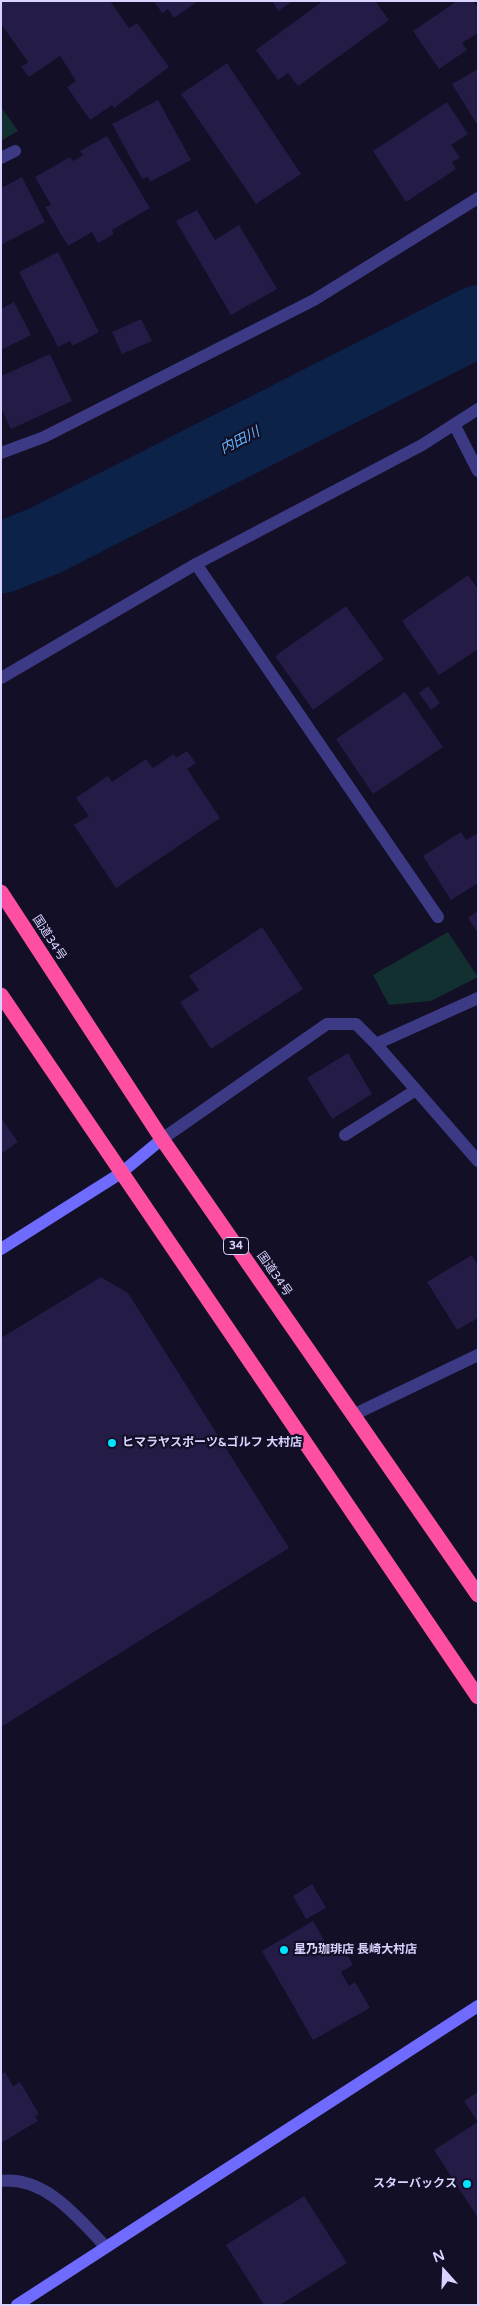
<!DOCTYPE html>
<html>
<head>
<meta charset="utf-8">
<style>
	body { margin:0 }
	#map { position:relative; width:479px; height:2306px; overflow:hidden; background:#130f26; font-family:"Varela Round",sans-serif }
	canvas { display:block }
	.frame { position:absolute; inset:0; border:2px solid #d9d4ff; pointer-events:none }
	.north { position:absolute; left:419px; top:2246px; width:50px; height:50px; -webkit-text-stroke:4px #130f26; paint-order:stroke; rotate:340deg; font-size:14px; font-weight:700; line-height:20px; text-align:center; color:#d9d4ff }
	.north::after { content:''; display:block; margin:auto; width:18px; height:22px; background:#d9d4ff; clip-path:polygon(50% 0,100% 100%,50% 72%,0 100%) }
</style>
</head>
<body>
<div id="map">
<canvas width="479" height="2306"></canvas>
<div class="frame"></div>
<div class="north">N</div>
</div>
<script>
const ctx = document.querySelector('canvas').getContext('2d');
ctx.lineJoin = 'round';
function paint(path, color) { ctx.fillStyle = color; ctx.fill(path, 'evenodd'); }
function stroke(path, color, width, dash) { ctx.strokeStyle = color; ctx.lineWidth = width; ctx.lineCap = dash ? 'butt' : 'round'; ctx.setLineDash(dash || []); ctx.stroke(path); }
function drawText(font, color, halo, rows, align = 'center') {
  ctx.font = font + ' "Varela Round","Noto Sans JP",sans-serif'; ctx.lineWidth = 4.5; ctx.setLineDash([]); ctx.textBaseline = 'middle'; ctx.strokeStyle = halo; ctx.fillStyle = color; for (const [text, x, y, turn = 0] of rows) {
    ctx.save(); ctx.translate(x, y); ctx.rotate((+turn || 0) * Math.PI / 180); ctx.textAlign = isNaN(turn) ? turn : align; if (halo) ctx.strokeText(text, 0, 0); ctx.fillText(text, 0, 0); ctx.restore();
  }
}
paint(new Path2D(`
	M1,107l17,24 -17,10z
	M448,932l30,45 -47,24 -42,4 -16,-30z`), '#12302f');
stroke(new Path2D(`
	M1,558l43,-17 434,-220`), '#0c2248', 71);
paint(new Path2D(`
	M1,1h109l19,27 8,-5 32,44 -55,41 -2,-3 -22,15 -23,-33 9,-6 -16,-25 -31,21 -8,-10 7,-5 -27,-38z
	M154,1h44l-24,17 -6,-9 -6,4z
	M272,1h21l-15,10z
	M323,1h52l14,19 -91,66 -10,-13 -10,7 -22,-30z
	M457,1h16l5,7v25l-16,10 5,7 -28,19 -26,-38z
	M227,63l74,111 -45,30 -75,-110z
	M478,69v57l-26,-42z
	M158,100l33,60 -41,22 -2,-5 -6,2 -30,-55z
	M447,102l21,32 -17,11 9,13 -8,4 4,7 -50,33 -33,-51z
	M107,136l43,72 -38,22 2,4 -16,9 -6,-11 -24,14 -23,-39 6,-2 -16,-28 35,-20 3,4 10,-6 -3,-4z
	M22,177l23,45 -44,23v-57z
	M197,210l18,30 24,-15 38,64 -46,26 -55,-94z
	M58,252l41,80 -27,14 -2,-5 -12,6 -39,-75z
	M14,302l17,33 -30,15v-41z
	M141,319l11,22 -30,13 -10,-22z
	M50,354l22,47 -61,28 -10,-21v-32z
	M468,575l10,14v60l-39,26 -37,-54z
	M346,606l38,53 -71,51 -38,-54z
	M428,686l12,17 -9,7 -12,-17z
	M405,692l38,55 -70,47 -37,-55z
	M187,751l9,12 -9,6 33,49 -104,70 -42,-63 15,-9 -13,-18 32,-22 4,6 34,-23 7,9 21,-14 2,4z
	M461,832l5,8 12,-7v50l-27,17 -28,-44z
	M478,911v22l-10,-15z
	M262,927l41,62 -92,60 -31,-47 19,-12 -10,-14z
	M348,1053l24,41 -40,25 -25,-41z
	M1,1118l17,24 -17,12z
	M472,1255l6,10v53l-21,12 -30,-48z
	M101,1277l27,16 161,255 -288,179v-389z
	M312,1884l14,24 -20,11 -13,-23z
	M313,1921l17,29 11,-6 12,21 -12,7 8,14 6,-4 15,26 -57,32 -51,-89z
	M5,2072l8,14 7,-4 19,32 -4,2 3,5 -37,22v-69z
	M478,2092v126l-44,-68 44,-28 -14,-21z
	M304,2196l43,67 -67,42h-16l-38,-60z`), '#241b47');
stroke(new Path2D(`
	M345,1135l71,-45
	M1,2181c45,-5 78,38 105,66`), '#3d3a85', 12);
stroke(new Path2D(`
	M1,158l14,-7
	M454,424l24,47
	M1,453l43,-16 270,-137 164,-102
	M196,564l242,353
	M1,678l195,-114 226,-119 56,-36
	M376,1044l102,-46
	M162,1139l165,-115h29l20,20 102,117
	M353,1415l125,-60`), '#3d3a85', 12);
stroke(new Path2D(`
	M1,1249l120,-76 41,-34
	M17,2305l461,-299`), '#6f6bff', 12);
stroke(new Path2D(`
	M1,892l161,247 316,456
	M1,995l477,702`), '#ff4fa3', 15);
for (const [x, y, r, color] of [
	[112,1443,5,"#00e5ff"],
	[284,1950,5,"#00e5ff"],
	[467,2184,5,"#00e5ff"]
]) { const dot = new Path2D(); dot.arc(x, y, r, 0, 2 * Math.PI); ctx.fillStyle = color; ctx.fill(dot); stroke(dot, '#130f26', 2); }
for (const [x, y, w] of [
	[236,1246,25]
]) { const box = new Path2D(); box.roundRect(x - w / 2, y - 8.5, w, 17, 4); ctx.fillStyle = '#130f26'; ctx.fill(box); stroke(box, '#d9d4ff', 1); }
drawText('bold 11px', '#d9d4ff', null, [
	["34",236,1246]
]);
drawText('12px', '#d9d4ff', '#130f26', [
	["国道34号",49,938,57],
	["国道34号",274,1274,55]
]);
drawText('bold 12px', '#d9d4ff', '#130f26', [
	["ヒマラヤスポーツ&ゴルフ 大村店",122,1443],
	["星乃珈琲店 長崎大村店",294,1950],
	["スターバックス",457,2184,"right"]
], 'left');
drawText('italic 14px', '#62b6ff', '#130f26', [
	["内田川",240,441,-27]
]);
</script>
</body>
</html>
